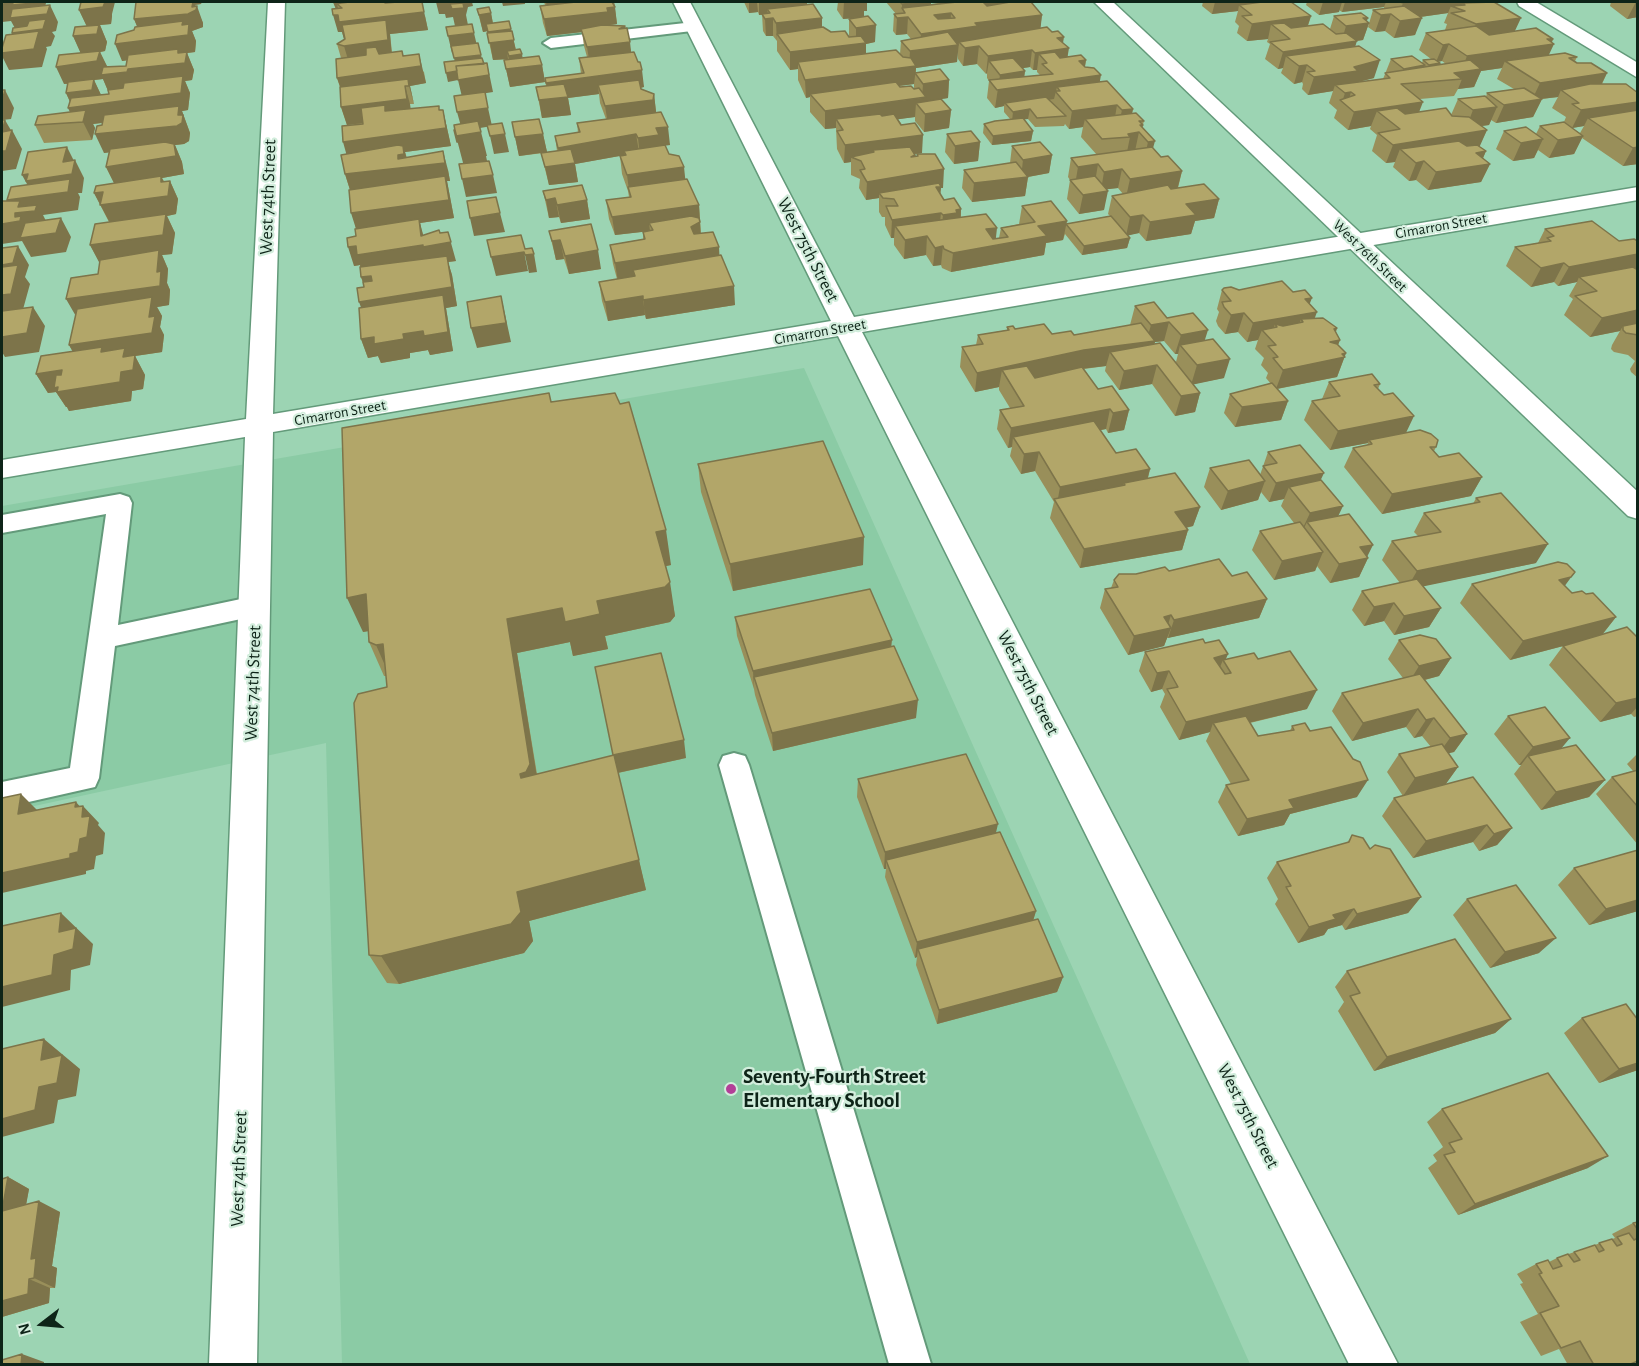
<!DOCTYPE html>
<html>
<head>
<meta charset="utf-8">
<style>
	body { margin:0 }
	#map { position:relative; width:1639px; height:1366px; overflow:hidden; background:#9cd4b3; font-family:"Alegreya Sans",sans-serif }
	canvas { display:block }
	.frame { position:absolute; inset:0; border:3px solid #0e2418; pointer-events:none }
	.north { position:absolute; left:12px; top:1294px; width:60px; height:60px; -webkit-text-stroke:4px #d2eddc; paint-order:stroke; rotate:254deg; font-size:16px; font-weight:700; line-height:24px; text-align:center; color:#0e2418 }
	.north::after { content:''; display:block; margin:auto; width:21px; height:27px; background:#0e2418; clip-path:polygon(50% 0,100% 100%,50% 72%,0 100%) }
</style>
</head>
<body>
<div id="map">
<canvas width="1639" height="1366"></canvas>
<div class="frame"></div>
<div class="north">N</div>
</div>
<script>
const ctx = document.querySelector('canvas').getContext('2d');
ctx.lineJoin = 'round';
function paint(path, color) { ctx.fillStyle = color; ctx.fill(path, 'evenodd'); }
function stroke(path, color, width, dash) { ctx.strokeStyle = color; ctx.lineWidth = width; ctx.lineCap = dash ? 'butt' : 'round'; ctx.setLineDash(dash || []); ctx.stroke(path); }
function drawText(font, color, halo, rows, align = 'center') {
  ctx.font = font + ' "Alegreya Sans",sans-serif'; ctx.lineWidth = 4.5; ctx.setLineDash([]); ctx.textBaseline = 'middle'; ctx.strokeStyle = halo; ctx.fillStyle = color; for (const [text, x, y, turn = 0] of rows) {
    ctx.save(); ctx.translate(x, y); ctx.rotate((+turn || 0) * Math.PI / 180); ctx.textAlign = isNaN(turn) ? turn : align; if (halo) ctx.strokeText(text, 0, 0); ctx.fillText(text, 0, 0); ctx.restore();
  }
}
paint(new Path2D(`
	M804,368l446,996h-908l-16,-621 -324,70v-307z`), '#8bcba5');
const lane = new Path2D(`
	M694,22l6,2 2,3 -2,3 -149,18 -8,-5 8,-5z
	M120,494l9,3 3,6 -14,122 137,-29 10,3 3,7 -3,7 -10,3 -140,30 -16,132 -4,9 -93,21v-26l68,-14 36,-254 -104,19v-18z
	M734,753l11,3 4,9 182,599h-42l-170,-599 4,-9z`);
const street = new Path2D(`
	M268,2h17l-12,412 558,-93 -158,-319h17l164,315 784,-130v13l-776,132 536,1032h-49l-511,-1028 -565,96 -16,932h-48l36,-927 -243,41v-18l244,-41z
	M1517,2h19l102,61v15l-119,-72z`);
const secondary = new Path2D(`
	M1094,2h19l525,490v27l-10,-3z`);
stroke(lane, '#639a7a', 4);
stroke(street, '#639a7a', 3);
stroke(secondary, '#639a7a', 3);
paint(lane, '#fff');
paint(street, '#fff');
paint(secondary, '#fff');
paint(new Path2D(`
	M333,2l92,14 3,14 -38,4 2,18 11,4 21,16 2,11 -16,3 4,18h-4v4l33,2 8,36 -46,6 2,6 41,12 2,11h-3l7,37 -34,5 3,13 33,25 -8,1 4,13 5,31 -11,2 7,43 -23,4 -2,-5 -18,3v5l-29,5 -3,-7 -10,2 -7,-19v-31l3,-23 -3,-8 -1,-12 -6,1 2,-37 -6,-39 -5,-16 1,-20 17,-30 -16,1 -6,-18 -1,-20 -3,-9 4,-20 -4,-14 8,-5h-1l-2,-7h-4l-2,-24z
	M544,2h70l3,22 -7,1 15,1 6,26 13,35 -3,1v1l13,5 2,19 14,32 -10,1 9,8 16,25 14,26 2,28 18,14v8l16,50 -89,14 -1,-4 -37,6 -6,-20 -3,-19 18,-3 -4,-15 -3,-19 33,-6v-7l7,-1 -35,4 -6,-16 -3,-19 23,-3 -1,-6 -6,-17 -2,-18 5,-1 -50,9 3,18 -29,3 -8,-32h2l-24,3 -7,-34 31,12 4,18 10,-1 -2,-15 23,-3 -1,-10 29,-4 -6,-16 -1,-9 -31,4 3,17 -29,3 -6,-31 10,-1 -1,-8 36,-4 -2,-16 8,-1 -3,-11 -2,-14 -35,4 -4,-13 -3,-17 5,-1z
	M744,2h63v2l15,14v9l9,5 19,5 -1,-1v-17l26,23 -9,2v10h34l1,-13 10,-2 -4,-5 -11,1 -3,-4 1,-17h2l-10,-12h45v2l8,-1v-1h92l11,13 -2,13 23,15 5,14 18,3 -1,7 15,15 33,27 -1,4 12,8 -2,7 11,20 8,9 21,14 -4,17 41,11 -5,19 -19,3 -4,13 -45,7 -7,-8 -12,2 3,3 -3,10 -45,7 -17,-21 -2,6 -17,3 -2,12 -93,17 -9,-4 -1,-3 -8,1 -7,-11 -22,4 -10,-14v-7h-3l-6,-13v-8h-3l-3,-5v-14l-13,2 -7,-12 1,-9 -9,-4v-13l-7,1 -7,-14 -1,-21 -11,1 -15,-17v-15l-4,1 -8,-18v-11l-8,1 -13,-19v-10l-4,-5h-7l-3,-5 -1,-17h4l-7,1 -1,-3 -9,1zM958,46v13l5,7 14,-2 9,10 1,-1v5l2,3 -2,17 8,10 9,-2v6l6,7 -26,5 -1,9 9,12 39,-4 2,-10 -10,-12h5l7,8 29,-1 1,-2 4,5 14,-2 -2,10 16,18 -26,3 -3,19 2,3 -3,19 12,15 25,-4 2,-21 12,-1 5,6 -11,2 -4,18 2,2 -44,8 1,-3 -45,-15 -3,18 -18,4 -2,10 -3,1 -35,-22v-8l-17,-9 -4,-6 1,-6h2l-26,-34v2h-2v-2l7,-1 -24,-34 17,-2v4l9,11 25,-4 2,-18 -10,-11 7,-1 1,-18 -33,-8v-4l41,-6zM1030,67l3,3h4v2l3,3 -16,2 1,-6 -2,-3zM914,84v5l-14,-2 -1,-1z
	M838,2h29v9h-3v6l-21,2 -6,-9z
	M1203,2h53l55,14 -3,10 22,3 4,-13 33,5 2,2 -6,17 -7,1 -1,5 19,32 -16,4 25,-3 8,-20 31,4 1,-3 8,-1 -12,-9 7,-17 20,-3h-1l2,-6 -3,-1 4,-10 -28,4 -5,18 -21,3 -9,-7 -10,1 -7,-5 5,-17 11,-1v-2l-42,5 -3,-2v2l-20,3 -13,-10 1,-3h166l-1,1 43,28 38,8 -5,16 29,2 -2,4 2,2 30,10 -5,11h24l12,80 -15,2 -41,-28 -8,16 -25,4 -11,-8 -4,8 -21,3 -17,-12 8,-18 32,3 4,-8 24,-4 2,-5 -14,-9 6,-11 -17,2h1l-9,18 -37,6 -5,-3 -2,5 -8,1 6,4 -8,16 7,5 -3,7 7,6 -9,18 -53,8 -12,-10 -7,1 -16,-14 2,-5 -9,1 -14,-12 5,-16 -7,-6 1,-3 -23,4 -14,-12 3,-8 -8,-7 4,-12 -25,4 -6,-6 1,-5 -1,-2 -8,2 -13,-11 2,-5 -5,1 -13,-10 5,-15 -3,-2 1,-3 -21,2 -10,-8 2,-7 -4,-4 3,-11 -26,3 -10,-8zM1442,61l4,3 -7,1 -1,-3zM1502,68l-5,11 17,10 -27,4 -1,4 -28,2 -7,16 -32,-3 1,-13 34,-3 4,-7 16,-2 7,-16zM1584,126l-4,7 -8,-5z
	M1611,2h27v15l-11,2 -17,-13z
	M201,4l-6,1 8,18v4l-11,4 4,10 -1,11 -8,1 7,17 -2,10 -7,1 5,12 -2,17 -6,1 8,22 -1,8 -5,3 -9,1 7,17 2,12 -22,4 2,3h6l8,18 -2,15 -9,2 8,17 -3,21 -10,1 6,14 -1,14 3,7 -1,15 -12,2 5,9 -2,11 4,8 -2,17 -27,4 10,19 -2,14 -11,2 -1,10 -62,10 -2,-4h-1l-10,-15 -8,1 -12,-19 37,-22 -4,-7 29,-71 2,-11 -10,-18 19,-23 -15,-29 20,-10 -8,-16 3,-15 -5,1 -1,-30 -10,1 2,4 -3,12 -48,3 -9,-18 35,-13v-10l-4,-9 2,-9h-4l17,-31 -8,-17 14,-10 -8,-16 33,4v2l-1,8 -11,1 7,17 -2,9 -5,1 7,15 19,-1 1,-6 -5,1 12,-31 3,-4 -3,-7zM103,79l5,12 1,3 -8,1 -7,-15z
	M477,9l14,4 2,10 16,-2 7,29 6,8 20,7 3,17 -35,5 -6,-27 4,-1 -15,1 -6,-27h1l-1,-2 -4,1z
	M947,134l33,8 -2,19 -24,3 -9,-12z
	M1012,146l40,9 -3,18 -21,4 -3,19 -53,6 -10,-14 2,-18 46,-7z
	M543,191l44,9 3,19 -29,4 -2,-6 -10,1z
	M1545,229l74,12h17l2,-2v139l-7,-6 -1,-3 5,-8 -7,-6 -14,-3 -3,-3 1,-4 8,-14 -30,6 -26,-22 9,-16 -4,-3 8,-14 -19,4 -4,-4 -23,5 -25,-21 9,-19 23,-4z
	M549,231l52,38 -32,5 -5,-15 -8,1z
	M1222,290l71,2 17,12 4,14 23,10 -1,4 4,8 -2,5 8,8 -9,24 -60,12 11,12 -7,19 -46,7 -11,-14 6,-19 41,-10 -5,-6 2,-5 -7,-8 3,-7 -9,-9 3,-9 -11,2 -9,-10 -13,2 -7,-8 -2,-5 3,-9 -2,-3z
	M1135,306l32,12 38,22 19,38 -31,6 7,9 -5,19 -20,4 -23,-32 -33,6 -14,-19 1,-5 -22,3 14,20 31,21 -5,20 -16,3 -2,-4 -6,1 16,23 34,16 -2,9 52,29 -7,19 -7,2 2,2 -6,20 -102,18 -30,-50 4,-16 -19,-31 -14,3 -11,-18 2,-9 -4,1 -11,-19 3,-19 10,-2 -11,-18v-3l-24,5 -15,-25 2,-20 14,-2 2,-10 29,-5v-3l45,7 22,1 56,-10zM1164,341l11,13h3l-2,8 -22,-18 1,-2z
	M1329,382l51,2 -2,5 28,44 30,14 -2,4 5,6 43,20 -11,19 -89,18 -38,-47 9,-19 14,-3 1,-2 -38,7 -26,-30 8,-19 10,-2z
	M551,402l120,163 -5,1 9,50 -5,6 -65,14 3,13 -35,7 -3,-14 -53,11 20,121 149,-16 -68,15 28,117 -117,31 4,20 -9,12 -125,31 -12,-1 -18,-28 18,-268 -1,-11h-2l-15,-34 -1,-11 -5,1z
	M1268,452l52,28 18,36 30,42 -9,19 -29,6 -13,-17 -2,5 -41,9 -22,-30 8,-19 34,-8 -13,-17 3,-7 -15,3 -8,-10 -3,8 -37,10 -17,-23 6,-19 50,7z
	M698,464l165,101 -130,26 -32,-99z
	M1476,498l60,65 -114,23 19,22 -12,19 -35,8 -10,-14 -20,5 -12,-16 10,-19 38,-8 -18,-23 10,-19 26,-5 -4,-4 10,-19 49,-9z
	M1169,571l63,5 35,23 -8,19 -92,20 -3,8 -36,9 -28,-47 5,-19 6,-1 3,-8 22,-6z
	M1472,584l93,2 7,7 14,1 30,23 -14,18 36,3v78l-4,1 -3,-3 -31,8 -51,-57 14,-19 8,-2 -61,16 -50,-57z
	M735,617l156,29 25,72 -143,33 -18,-56 -1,-6 -17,-53z
	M1399,640l52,18 -12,18 -14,4 42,54 -13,18 -6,1 10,14 -13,18 67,43 -15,17 -18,6 -6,-9 -60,16 -31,-42 12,-18 9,-2 -16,-24 12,-18 32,-7 -9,-11 -8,2 -8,-11 -54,14 -20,-30 10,-18 61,-15 -15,-19z
	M1205,643l23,11 -3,6 33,-1 49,50 -57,14 8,13 32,-5 2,-5 65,71 -67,17 -6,11 -46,11 -20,-34 8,-17 5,-1 -25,-43 4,-9 -31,8 -19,-33 5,-13 -3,-5 -11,3 -12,-21 6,-19z
	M1508,716l97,64 -16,17 -48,13 -27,-36 7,-9h-2l-25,-31z
	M1638,753v92l-42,-51 16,-17 21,-6 -6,-7z
	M858,779l138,54 40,78 -3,9 30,57 -6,15 -120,32 -21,-59 1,-8 -2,1 -30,-81 1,-8h-2l-27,-72z
	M1352,835l18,14 51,48 -13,16 -63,17 -3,-5 -14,4 -4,6 -26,8 -23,-39 3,-5 -11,-21 10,-16 70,-19z
	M1638,850v61l-49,14 -31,-40 16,-17z
	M1467,899l72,54 -49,15 -37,-53z
	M1347,971l164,48 -16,14 -121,38 -36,-60 6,-9 -9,-15z
	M1582,1018l56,52 -39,13 -35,-50z
	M1442,1109l146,59 -130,47 -30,-47 9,-7 -4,-6 10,-8 -16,-25z
	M8,1177l21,12 -3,15 34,8 -8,54 5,2 -2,20h-5l-1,15 -47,14z
	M1638,1222v139l-10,4h-60l-9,-16 -18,7 -21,-34 18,-8 -18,-30 3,-1 -6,-9 19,-10 13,-2 8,-4 55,-19 3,-1 -3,-4 21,-11z`), '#998f5a');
paint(new Path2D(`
	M34,2h11l1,1 -3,12 7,-10 8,17 -2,9 -4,1 3,4 -4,10 -5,1 1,2 -5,18 -33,3 -7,-14v-3l18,-3 -8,-17 5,-1 -6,-11 -9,1v-18z
	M82,2h33l-3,12v2l-1,8 -11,1 7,17 -2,9 -5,1 8,16 20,1 50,-15 -56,7 -7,-17 26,-8 -7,-17 11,-17h57l-1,2 -6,1 2,3v-2l6,17v4l-11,4 4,10 -1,11 -8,1 7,17 -2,10 -7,1 5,12 -2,17 -6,1 8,22 -1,8 -5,3 -9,1 7,17 2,12 -22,4 6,13 2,-10 8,18 -2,15 -9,2 8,17 -3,21 -10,1 6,14 -1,14 3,7 -1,15 -12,2 5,9 -2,11 4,8 -2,17 -27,4 10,19 -2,14 -11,2 -1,10 -62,10 -2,-4h-1l-10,-15 -8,1 -12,-19 44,-10 -11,-19 8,-27 -11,-19 94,-13 -60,-22 -10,-19 20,-22 -16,-30 21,-8 -9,-18 69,-22 -71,8 -9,-19 83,-19 1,-3 -86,12 2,4 -3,12 -9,-18 -8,1 -7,-15h5l-7,-15 28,-13 -30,4 -8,-17 25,-13 -8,-18 14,-9 -8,-17zM103,79l6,14 -7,4 -8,-17z
	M333,2h73v2l-19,2 2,10 35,-4 -2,-10 6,28 -38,4 2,24 -43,5 -5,-17 44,-6 -1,-6 -43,5 -2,-7h-4l-5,-17h5l2,6 49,-5 -3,-10 -43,5 -1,-3 -5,-4 2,8h-2z
	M436,2h36l1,4 -5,1 -2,8 2,10 -13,1 -2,-9 -7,1 -1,-4h-6z
	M502,2h23v2l-22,2z
	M546,2h68l1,5 -67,8z
	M749,2h8l1,10 -9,1z
	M759,2h48v3l-40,4 1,5 -9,1z
	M844,2h23v9h-3v6l-21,2z
	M926,2h5l-1,16 -22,-1 -1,17 -11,1 1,-17 8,-5 -3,-5v-4z
	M949,2h63l-61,11 -1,17 -17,2 1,-17 14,-2z
	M1215,2h41l-2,6 -15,-3 -1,6 -26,3z
	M1323,2h19l-3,10 -20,3z
	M1345,2h41l-2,5 -42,5z
	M1417,2h56l-4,8 -4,-5 -2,-1 -3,6 -9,-4 -3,7 -49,7 -2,-1 6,-16z
	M1636,2h2v15l-11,2z
	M615,7l2,17 -36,5 1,3 -35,4 -3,-17z
	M491,13l3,17 -11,2 -4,-17z
	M1391,14l-6,17 -10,1 6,-17z
	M1042,15l-2,18 -81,9 -2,20 -41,6 -2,16 -101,13 -3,-3v3l-4,1 -1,-18 104,-13 1,-16 10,-1 1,-16 54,-11z
	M1311,16l-6,17 -34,-9 -3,15 -21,2 5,-17z
	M773,18v18h-7l-1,-17z
	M822,18v17l-45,-1v7l-1,-18z
	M1363,18h5l-2,5h3l-6,17 -22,3 5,-17z
	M1422,18l-7,17 -21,3 6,-17z
	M1521,18l-8,17 -44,6 7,-17z
	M876,25l-1,17 -9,2v16l-68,2v7l-8,1v-18l66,-8v-16z
	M625,26l2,17 3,-1 2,18 -42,5 -3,-18z
	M511,29l6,26 5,-1 2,13 18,-2 3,17 -35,5 -4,-18 5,-1 -4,-17 1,8 -15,1 -5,-28z
	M474,33l4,17 -26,3 -4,-17z
	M1064,37l-2,12 7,-1 -3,18 -19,-3 -8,-9 -2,16h-4l2,-17 22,-15z
	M1547,39h6l-2,5h3l-8,17h-41l-3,7 -21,3 -7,16 -16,2 4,-10 -8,-6 7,-1 6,-16z
	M1357,41l-6,18 -65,-3 -3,12 -5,1 5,-17z
	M1449,44l-7,17 -6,1 7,-17z
	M979,46l-2,18 -14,2 2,-18z
	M1032,50l-2,17 -32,5 -9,-11 -2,12 -1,1 2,-18z
	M402,51l4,17 13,-14 7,29 -16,3 4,18 -5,-18h-4l5,18 2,13 -65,8 -6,-18 2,-12 -6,-17z
	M481,55l2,9 -27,3 -2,-9z
	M1086,60l-3,17 18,-2 -3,17 -38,-1 -3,-4 -3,12 -46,7 -3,-3 -1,3 -9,2 5,-33 25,-4 -2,15 53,-7 3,-18z
	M1380,60l-6,18 -20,5 -19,2 -2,6 -25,4 6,-18z
	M487,63l6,29 -31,5 -4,-17 -10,2 -2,-9z
	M1307,65l-5,17 -8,2 5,-18z
	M1425,65l-6,17 -18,2 -3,2 6,-17z
	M642,70l2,17 -43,6 -3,-8 1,9 -31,4 3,17 -29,3 -3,-18 10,-1 -3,-16z
	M1607,73l-9,18 -37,-1 -3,7 -26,3 8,-17z
	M949,80l-1,18 -32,5 -1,14 -74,10 -5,-8v9l-11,1v-18l97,-13 1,-14z
	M5,90l9,18 -3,11 -9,1v-19z
	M1351,92l-4,14 -5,-4 3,-9z
	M654,94l2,17 -1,7 -47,6 -3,-18z
	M1542,99l-9,18 -37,6 8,-18z
	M1423,102l-7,18 -39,-9 -6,15 -23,4 6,-18z
	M1638,102v16h-50l-4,8 -12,2 9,-18z
	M1117,105l-3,18 -29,-4 -2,8 -14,2 3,-18z
	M1497,107l-8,18 -23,3 7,-18z
	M488,108l4,18 -12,2 7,28h-1l4,19h3l4,18 -31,4 -4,-18 5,-1 -11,-42 6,-6 -5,-18z
	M1030,109l-2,10 -16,2 1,-9z
	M1133,109l-4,18 -11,1 4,-18z
	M443,110l8,36 -46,6 3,12 35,-13 5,19 2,11h-3l7,37 -34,5 4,15 24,-6 8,29 -8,1 4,13 5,31 -11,2 7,43 -23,4 -2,-5 -18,3v5l-29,5 -3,-7 -10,2 -7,-19 62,-8 25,1 -82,-11 -7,-19 93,-15 -89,-13 -3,-9 -6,1 -6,-19 73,-11 -64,-4 -6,-19v-20l-6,-19 53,-19 -50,5 -5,-18z
	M951,110l-2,18 -25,4 1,-18z
	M5,120l7,12v-2l10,19 -6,20 -14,2v-39z
	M1140,125h3l-2,9 -2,-2 -4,19 -8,1 3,-15 -2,-3z
	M668,127l2,18 -10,1 -20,10 -2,-18 18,-10z
	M1487,130l-8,18 -79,1 -5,13 -9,1 7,-18z
	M1033,131l-2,10 -39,4 1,-9z
	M505,134l4,18 -15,2 -4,-18z
	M543,134l4,18 -28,4 -4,-19z
	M636,134l3,18 -15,-1 1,4 -50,9 3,18 -29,3 -4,-18 16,-2 -3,-17z
	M923,135l-1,18 -48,6v-7l-1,-2 -1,10 -21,-3v5l-7,1 1,-18z
	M1583,136l-9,18 -25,4 9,-18z
	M1543,139l-9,19 -21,3 8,-18z
	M1155,141l-5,18 -6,1 4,-18z
	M980,142l-2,19 -24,3 1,-18z
	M67,147l8,16v-3l9,18 -2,15h-4l2,4 -2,13 -35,5 4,8 14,-5 10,19 -5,15 -35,5 -9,-16 -20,3v-20l13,-7v-3l-8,-14 25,-7 -10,-18 41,-13z
	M1638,147v17l-15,2 10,-18z
	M1486,151l-6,14 10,-1 -9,18 -53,8 8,-18 40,-19z
	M915,155l-1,18 30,-4 -1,19h-2l-2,17 -60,-12v5l-13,2 1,-18z
	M1052,155l-3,18 -27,5 6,-1 -3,19 -53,6 2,-19 47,-5 2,-18z
	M1424,161l-8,19 -7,1 7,-18z
	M1098,164l-3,18 -20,3 3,-18z
	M684,167l2,19 -57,4 -2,-15z
	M1122,169l-4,19 -17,2 3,-18z
	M1182,171l-5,19 -51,7 4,-18z
	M1108,191l-4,19 -25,4 4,-19z
	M555,198l4,19 -10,1 -3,-18z
	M1219,199l-5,19 -19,3 -4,13 -45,7 4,-19 36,-18z
	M587,200l3,19 -29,4 -4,-18z
	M699,205l2,36 -8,5 -44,-23 1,8 -35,4 -3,-18z
	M961,209l-1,19 -19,6 2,-19 13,-5z
	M500,213l5,19 -31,4 -4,-18z
	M941,213l-2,18 -44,-5 -1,12h-3l1,-18z
	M1143,215l-4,18 -13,3 4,-19z
	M1067,221l-4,19 -17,3 -2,12 -93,17 2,-19 33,-24 11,-1 -2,18 43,-20z
	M927,236l-1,19 -22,4 1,-19z
	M1130,238l-3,10 -45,7 2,-9z
	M560,240l4,19 -8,1 -4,-19z
	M18,246l11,19 -4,12 5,7 -8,29 -20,3v-51z
	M943,246l-2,19 -8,1 2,-18z
	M719,247l1,19 -87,4 2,9 -17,3 -3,-19z
	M598,250l3,19 -32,5 -4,-18z
	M524,252l4,19 -32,5 -5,-19z
	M534,254l3,18 -8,1 -4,-18z
	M1638,254v17l-59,6 -2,5 -19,4 11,-19z
	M1564,263l-10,19 -23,5 10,-19z
	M371,276l6,19 -9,1 -7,-19z
	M734,286l1,19 -89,14 -3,-19z
	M501,296l10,46 -34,6 -6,-20z
	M643,296l2,19 -37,6 -3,-19z
	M1312,298l-6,15 11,-1 -7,19 -9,-12 -5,14 -19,-6 -2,-3 -5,14 -8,-8 -4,10 -11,2 6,-19 52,-24z
	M33,307l12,19 -6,26 -34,5 -3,-5v-15z
	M1638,310v17l-15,3v-4l-3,5 -30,6 12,-19z
	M1244,313l-6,19 -13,2 6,-19z
	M1169,322l-5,19 -9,1 -5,18 -40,-8 -4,14 -26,3 -70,15 -8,-14 -3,17 -24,5 2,-19 107,-23 62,-8 5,-17z
	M1337,328l-5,14 8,-2 -8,19 -9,2 11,-32z
	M1208,330l-6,19 -22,-4 -2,9h-3l6,-19z
	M1346,353l-9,24 -61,12 7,-19z
	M1230,359l-6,19 -33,7 6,-20z
	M1157,365l-5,19 -33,6 5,-19z
	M1200,393l-5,19 -20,4 6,-20z
	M1288,401l-7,19 -46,7 7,-20z
	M1110,409l-4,20 -87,17 -6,-9 -1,10 -4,1 3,-20z
	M1129,410l-5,20 -16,3 5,-20z
	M1414,416l-9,19 -36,5 -1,3 -38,7 8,-19z
	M1039,452l-4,19 -14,3 3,-20z
	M1150,469l-5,19 -20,-3 -1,-2 -3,10 -64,11 3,-17z
	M1324,473l-9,19 -26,-5 -5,12 -15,3 7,-19z
	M1482,477l-11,19 -89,18 10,-20z
	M1265,481l-7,19 -37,10 7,-19z
	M1343,506l-9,19 -27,-3 -5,10h-1l9,-19z
	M1200,507l-7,19 -24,5 6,-19z
	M666,530l5,35 -10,2 -5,-35z
	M1188,530l-6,20 -102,18 4,-19z
	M864,537l-1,28 -130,26 -3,-27z
	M1548,544l-12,19 -130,27 11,-19z
	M1373,545l-7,14 2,-1 -9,19 -29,6 9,-19 21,-17z
	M1323,552l-8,19 -41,9 8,-19z
	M1575,572l-14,19 -2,-11z
	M670,582l5,34 -5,6 -65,14 3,13 -35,7 -3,-14 -53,11 23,143 -19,-18 -14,-159 90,-18z
	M366,594l15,35 -18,3 -16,-34z
	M1267,599l-8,19 -91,20 6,-18z
	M1394,603l-10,18 -20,5 10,-19z
	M1441,608l-12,19 -35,8 10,-19z
	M1171,615l-4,13h4l-7,18 -36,9 6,-19 30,-19z
	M1616,617l-15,19 -91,24 13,-19z
	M892,640l-2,18 -136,19v12l-1,-18z
	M383,644l8,35 -15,-34z
	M1228,654l-4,9 -1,-3 -6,14 -3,-16z
	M1451,658l-12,18 -31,8 11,-18z
	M1169,671l-7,18 -11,3 6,-19z
	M1317,690l-10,19 -89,21 -5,-7 -3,9 -31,8 7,-18z
	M1638,698v8l-7,8 -31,8 16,-19z
	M918,700l-2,18 -143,33 -1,-18z
	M1418,709l-12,18 -54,14 11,-18z
	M1434,718l-12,18 -8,2 12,-18z
	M1467,734l-13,18 -17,4 13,-18z
	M1570,738l-15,18h-27l-7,9h-2l14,-18z
	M684,740l2,18 -69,15 -4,-18z
	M1458,767l-13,18 -42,11 12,-18z
	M1368,780l-11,17 -67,17 -6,11 -46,11 9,-17 42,-19z
	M1605,780l-16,17 -48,13 15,-18z
	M21,794l17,17 -20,3z
	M76,802l7,8v-4l16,17 -1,2 7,8 -2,21 -7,2 -2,13 -8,2v3l-84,19v-20l68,-19 12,-37 -7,-10z
	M998,824l-4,17 -108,19v9h-2l1,-17z
	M1487,825l-14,17 -60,16 13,-17z
	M1512,828l-15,17 -18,6 15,-17z
	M639,860l7,30 -117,31 4,20 -9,12 -125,31 -18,-28 136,-64z
	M1421,897l-13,16 -63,17 12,-16z
	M1638,900v11l-49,14 17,-16z
	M1354,909l-12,16 -14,4 -4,6 -26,8 11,-16 24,-12z
	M1036,911l-5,17 -113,21 -1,8 -2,1 2,-16z
	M61,913l32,31 -3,21 -19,5 -1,20 -68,17v-20l52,-32 5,-23z
	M1556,938l-17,15 -49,15 15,-16z
	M1063,977l-6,15 -120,32 2,-14z
	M1511,1019l-16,14 -121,38 13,-14z
	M44,1039l36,30 -4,27 -18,4 -4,23 -52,14v-18z
	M1638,1063v7l-39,13 20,-14z
	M1608,1156l-20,12 -130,47 17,-11z
	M8,1177l21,12 -6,33 -21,-11z
	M39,1201l21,11 -8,54 5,2 -2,20 -21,-10 -3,-19z
	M29,1279l21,9 -1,15 -47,14v-16z
	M22,1354l22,8v3h-23z`), '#7d744a');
const building = new Path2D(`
	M2,2h32v1l-22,2 1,-2 -11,1z
	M81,2h24l-2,5 -24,3z
	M136,2h57l-1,5 5,-1 -1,4 -8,4 -54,5z
	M350,2h35v1l13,-1h24l2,10 -85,10 -1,-7h-5l-1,-6 10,-1 -5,-4 4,-1z
	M576,2h36l3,5 -8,1 1,4 -64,7 -4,-13z
	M900,2h26l-24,2z
	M957,2h26l4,4 23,-4h21l11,13 -67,8 3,3 -57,8 -13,-17 -11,1 -3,-4 11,-1 -3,-5zM951,13l4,5 -17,1 -4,-4z
	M1262,2h29l20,14 -59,8 -10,-8 10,-1 -13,-10z
	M1400,2h17l-14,1z
	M1494,2l27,16 -45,6 -25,-11 14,-2 -14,-5 14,-1 -2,-2z
	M463,3l1,5 -12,1 -2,-5z
	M813,4l9,14 -46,5 -3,-5 -8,1 -3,-5 8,-1 -3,-4z
	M50,5l-3,9 -37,4 2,-9z
	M1404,6l18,12 -22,3 -9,-7 -10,1 -8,-5z
	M489,7l2,6 -12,2 -2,-6z
	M1361,13l7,5h-5l6,5 -23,3 -12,-10z
	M868,16l8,9 -20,3 -7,-9z
	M46,19l-3,10 -31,4 1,-5 14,-2 2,-5z
	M386,20l2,20 -44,6 -7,-2 8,-5 -3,-14z
	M183,21l-1,4 7,-1 -1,11 -73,9 2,-9 17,-5 1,-3z
	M509,21l2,8 -23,3 -2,-8z
	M1284,23l7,5 32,-4 13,10 10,-1 11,8 -74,11 -13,-10 20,-3 -19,-15z
	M472,24l2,9 -26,3 -2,-9z
	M99,25l-2,9 -24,2 2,-9z
	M602,25l23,1 -6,3 8,-1 3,14 -43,5 -6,-18z
	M1476,26l13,9 47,-7 17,11h-6l7,5 -87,12 -18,-12 -6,1 -17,-12z
	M823,27l8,5 14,-1 4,6 12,-1 5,7 -76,9 -13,-18z
	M1047,27l5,5 6,-1 6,6 -7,1 12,10 -34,5 -3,-3 -44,6 -9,-10 -14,2 -6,-6z
	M39,31l-5,18 -32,4v-5l4,-13z
	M512,31l2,9 -25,3 -2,-10z
	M948,32l10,13 -48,6 -9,-10z
	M478,43l3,12 -27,3 -3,-12z
	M1359,46l21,14 -26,7 4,4 -44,6 -7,-5 8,-1 -8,-6 -8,1 -13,-10z
	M376,47l3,7 23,-3 1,5 16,-2 2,12 -84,12 -1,-19 30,-4v-7z
	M178,49v4l9,-1 -2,11 -57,6 -1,3 -26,3 2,-8 23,-1 2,-11z
	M520,49l2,5 -13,2 -2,-5z
	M896,50l7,7 8,1 5,8 -111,14 -7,-18z
	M100,51l-3,10 -41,6 3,-12z
	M634,52l4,10h2l2,8 -96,13 -1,-5 39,-5 -5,-15z
	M1055,52l5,6 21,-3 5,5 -7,1 6,6 9,1 7,7 -104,15 -8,-10 64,-6 -11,-10 5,-1 -8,-9z
	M1565,53l12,4 -8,1 8,5h14l16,10 -67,10 -35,-22z
	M539,56l3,9 -36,4 -2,-9z
	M1412,56l13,9 -21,4 -13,-10z
	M482,58l2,6 -28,2 1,5 -11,2 -2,-11z
	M1013,58l12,13 -25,4 -11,-14z
	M1434,59l6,4 -11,2 -6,-5z
	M1470,60l11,9 -27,4 8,6 -61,5 22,18 -69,10 -14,-12 15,-5 -4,-3 -6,1 -10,-8 55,-7 -5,-5z
	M487,63l2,12 -31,5 -2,-14z
	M940,69l9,11 -26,4 -8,-11z
	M183,76l-2,17 -113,15 3,-10 38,-4 -1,-4 15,-2 1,-5z
	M94,79l-2,11 -26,3 2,-11z
	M408,79l1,7h-4l2,13 -66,8 -1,-20z
	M639,80l2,9 13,5 -1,6 -48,6 -7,-21z
	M1107,81l26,28 -11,1 -5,-5 -45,6 -17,-20h5l-3,-4z
	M896,82l4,5 11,-1 3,3 5,-1 7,9 -101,14 -15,-17z
	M564,84l4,13 -29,3 -3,-13z
	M1590,84h36l12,9v9l-57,8 -9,-6 7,-1 -18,-13z
	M1524,88l18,11 -38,6 -17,-12z
	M2,90h3l-3,11z
	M485,92l3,16 -31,4 -3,-16z
	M1485,96l12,11 -24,3 -15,-11z
	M1046,97l20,19 -29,2 -7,-9 -17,3 -8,-9z
	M941,99l10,11 -26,4 -9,-11z
	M385,105v6l54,-5v4h4l3,18 -103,14 -1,-16 21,-2 -2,-16z
	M179,106l-1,9h5l-1,8 -5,3 -82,8 2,-8 5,-1 2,-10z
	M1397,108l8,6 41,-6 6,8 17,1 18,13 -94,15 -15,-12 22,-4 -23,-18z
	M86,110l-3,12 -48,3 3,-9z
	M1638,110v37l-5,1 -45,-30z
	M661,112l7,15 -12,1 3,7 -21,3 -2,-4 -78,14 -3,-12 25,-4 -3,-9z
	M1136,113l8,8h-5l4,4h-3l15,16 -7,1 -9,-10 -11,2 2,3 -28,2 -17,-20z
	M880,114l2,2 12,-2 7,11 14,-2 8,12 -78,10 -8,-14 6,-1 -7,-11z
	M1023,118l10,13 -40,5 -9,-12 11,-3z
	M539,119l4,15 -28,3 -3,-15z
	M2,120h3l-3,12z
	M478,121l3,11 -25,4 -2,-11z
	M1564,122l19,14 -25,4 -18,-14z
	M502,123l3,11 -15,2 -3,-11z
	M1526,127l17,12 -22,4 -17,-12z
	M12,130l-6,21h-4v-19z
	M454,130h1l3,12h-1z
	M971,131l9,11 -25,4 -8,-12z
	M1459,141l8,5 10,-1 9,6 -10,2 14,11 -54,8 -12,-11 -8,2 -16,-14z
	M165,142l9,2 2,12 -70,11 4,-18z
	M1040,142l12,13 -29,5 -11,-14z
	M398,145l5,1 1,8 -6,1v4l45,-8 2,12 -100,11 -4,-19z
	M665,145l4,9 10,2 5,11 -57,8 -7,-19 6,-1 -2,-4z
	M67,147l-4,15 12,-2 -3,14 -46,7 2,-7 -6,1 6,-23z
	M910,147l5,8 -4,2 7,-1 -1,-2h18l9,15 -77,13 -7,-12 5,-1 -4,-8 -10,-4 23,-5 -1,-2z
	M1152,147l9,10 7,-1 14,15 -52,8 -8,-10 -18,3 -6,-8 -20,3 -7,-9z
	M571,149l4,14 -30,4 -4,-14z
	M489,161l4,14 -31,4 -3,-15z
	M1016,162l12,15 -54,6 -10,-13z
	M161,176v6l9,-1 -2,15 -68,9 3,-13 -9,1 2,-7z
	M445,176l4,24 -98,13 -2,-23z
	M1095,176l13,15 -25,4 -13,-15z
	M70,179l-2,13 -61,8 4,-13z
	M687,179l12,26 -87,12 -6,-17 25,-3 -3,-10z
	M939,183l2,4h-5l8,13 10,-2 7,11 -5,1 1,3 -14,2 -2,-2 -49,7 -6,-14h12l-4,-7 -11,-1 -4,-5z
	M1204,184l15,15 -33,5 10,11 -46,7 -7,-7 -13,2 -18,-21 56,-11 3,4z
	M582,185l5,15 -30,5 -2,-7 -9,2 -3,-9z
	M496,197l4,16 -30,5 -3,-17z
	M2,201h18l-2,6 19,-2 -2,6 -20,2v4l6,-1 -1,5 -18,3z
	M1051,201l16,20 -29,5 9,10 -94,17 -9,-4 -1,-3 -8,2 -8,-12 -22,4 -10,-14 91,-12 11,14 -11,1 7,10 15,-2 -7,-9 34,-6 -13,-16z
	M166,214l-3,21 -73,10 5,-21z
	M691,216l8,2 1,4 -9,5 3,7 19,-2 6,15 -104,16 -5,-18 35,-6 -2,-7 10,-2 -4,-7z
	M1111,216l19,22 -46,8 -18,-22z
	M61,218l-5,15 -36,5 5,-15z
	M419,219l2,17 18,-6 1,3 8,-1 3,10 -28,5v-2l-66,10 -1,-9 -8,1 -1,-9 9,-2 -1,-7z
	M1592,221l27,20 15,-2 4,2v13l-69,13 -5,-4 -23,5 -26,-21 36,-6 -4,-3 7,-2 -9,-7z
	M591,224l7,26 -33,6 -5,-16 -8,1 -3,-10z
	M521,235l4,14 7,-1 2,6 -9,1 -1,-3 -33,5 -4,-17z
	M18,246l-5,17 -11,2v-17z
	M159,250l-2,22 4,-1 -1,15 -94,13 5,-21 27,-4 2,-14z
	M721,255l13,31 -91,14v-4l-38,6 -6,-20 36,-6 -2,-6z
	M447,256l5,31 -93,15 -2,-14 7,-1 -1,-5 9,-1 -1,-5 -10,1 -1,-10z
	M18,265l-7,29 -9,1v-28z
	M1633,267l5,3v40l-36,8 -27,-22 22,-5 -18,-14z
	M1282,281l11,11 12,-2 7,8 -7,1 12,13 -64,11 -9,-10 -13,2 -7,-8 -2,-5 9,-1 -9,-11 2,-2 7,-1 8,3z
	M443,295l5,37 -24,4 -1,-5 -20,3 1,5 -30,5v-7l-13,2 -2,-31z
	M501,296l5,27 -35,5 -4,-26z
	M152,297l-3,20 6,-1 -3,17 -83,12 8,-36z
	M1154,302l13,16 26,-5 15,17 -27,5 -12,-13 -18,3 -16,-19z
	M33,307l-6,26 -25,4v-26z
	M1323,318l14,10 -3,1 6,11 -10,2 7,2 9,9 -4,1 3,3 -62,13 -10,-12 5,-1 -10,-11 8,-1 -14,-15 15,-3 -2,-3 8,2 20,-4 -2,-3z
	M1141,323l14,18 -71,9 -107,23 -15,-26 21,-3 -5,-9 31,-5 -2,-3 6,-1 2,3 29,-5 8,10 19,-3 3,4z
	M1638,323v12l-12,-2 -3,-3v-4z
	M1213,339l17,20 -33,6 -17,-20z
	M1160,343l40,50 -19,3 -24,-31 -33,6 -14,-19z
	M102,347l-1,5 24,-4 -2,9 12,-2 -2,15 -12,2 -1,10 -63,10 1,-5 -4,1 2,-13h5l1,-5 -26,4 5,-18z
	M1027,366l8,12 47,-11 16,22 14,-3 17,24 -16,3 -3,-4 -99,19 -11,-18 24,-4 -22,-36z
	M1372,374l8,10 -6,1 10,10 9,-2 21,23 -76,15 -26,-30 28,-5 -11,-14z
	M1272,383l16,18 -46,6 -12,-13z
	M549,393l2,9 64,-9 5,11 9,-2 37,128 -10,2 14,50 -5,5 -68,14 3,13 -35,8 -3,-14 -55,11 23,145 -4,8 -6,2 1,4 93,-23 25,105 -122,32 4,20 -10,12 -130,32 -12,-1 -15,-252 4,-9 29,-7 -4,-43 -7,1 -7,-3 -3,-48 -19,4 -5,-170z
	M1094,421l22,32 20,-4 14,20 -90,18 -21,-35 -15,2 -11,-17z
	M1420,430l11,4 7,6 -2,7h-6l9,10 20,-4 23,24 -90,17 -39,-46 19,-4 -3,-4z
	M823,441l41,96 -134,27 -32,-100z
	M1300,445l24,28 -48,10 -13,-17 14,-3 -9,-11z
	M1249,460l16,21 -37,10 -18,-23z
	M1175,473l25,34 -25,5 13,18 -104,19 -30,-50 71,-14 -1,-2z
	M1321,480l22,26 -33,7 -21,-26z
	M1501,493l47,51 -131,27 -25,-30 49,-9 -17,-19 56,-11 -4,-4z
	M1349,514l24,31 -13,2 8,11 -29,6 -32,-42z
	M1300,522l23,30 -41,9 -22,-30z
	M1219,559l13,17 15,-4 20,27 -93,21 -3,-5 -7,2 7,11 -37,8 -29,-47 13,-2 -4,-7 5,-6h17l29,-7 4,4z
	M1558,562l9,2 8,8 -4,5 -12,3 13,13 10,-2 4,3 7,-1 23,24 -93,24 -51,-57z
	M1417,579l24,29 -37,8 -10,-13 -20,4 -12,-16z
	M870,589l22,51 -139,31 -18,-54z
	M1627,627l11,11v60l-22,5 -53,-57z
	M1420,635l16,4 15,19 -32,8 -20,-26z
	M1203,639l2,4 14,-3 9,14 -14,4 11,16 6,-1 -8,-13 31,-7 4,6 32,-8 27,39 -131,32 -19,-33 11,-2 -9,-16 -12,2 -12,-21z
	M894,646l24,54 -146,33 -18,-56z
	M661,653l23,87 -71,15 -18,-88z
	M1420,674l47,60 -17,4 -16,-20 -8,2 -8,-11 -55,14 -21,-30z
	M1545,707l25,31 -37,9 -25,-31z
	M1246,716l12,20 36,-6 -2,-4 13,-3 5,8 21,-4 22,32 7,3 8,18 -79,20 5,8 -47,11 -21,-34 23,-5 -36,-57z
	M1442,744l16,23 -43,11 -16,-24z
	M1576,745l29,35 -49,12 -28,-36z
	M966,754l32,70 -113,28 -27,-73z
	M1638,770v37l-26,-30z
	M1473,777l39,51 -18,6 -7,-9 -61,16 -32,-43z
	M21,794l-3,20 58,-12 -1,5 8,-1 -1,11 8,-1 -3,21 -7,2 -2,13 -8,2v4l-68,15v-75z
	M1000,832l36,79 -119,31 -31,-82z
	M1352,835l11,3 7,11 5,-4 15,4 31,48 -64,17 -3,-5 -21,6 3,4 -27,8 -23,-40 5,-1 -14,-24 72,-20z
	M1638,850v50l-32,9 -32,-41z
	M1516,885l40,53 -51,14 -38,-53z
	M61,913l-2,19 17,-4 -3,21 -19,6 -2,20 -50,12v-61z
	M1038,919l25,58 -124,33 -21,-61z
	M1455,939l56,80 -124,38 -37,-61 10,-3 -13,-22z
	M1626,1004l12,16v43l-19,6 -37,-51z
	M44,1039l-3,21 21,-5 -5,28 -18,4 -4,23 -33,9v-70z
	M1548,1073l60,83 -133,48 -31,-49 11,-3 -6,-9 13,-4 -20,-30z
	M8,1177l-6,34 37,-10 -8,58 5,-1 -2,20 -5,1 -1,15 -26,7v-122z
	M1638,1222v8l-5,-7z
	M1629,1233l5,7 4,-2v123l-10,4h-34l-14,-24 -19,7 -21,-35 19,-7 -20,-32 3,-1 -6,-9 12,-4 5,9 9,-3 -5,-8 11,-4 6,8 6,-2 -6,-8 21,-7 4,7 5,-2 -5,-7 13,-4 5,7 5,-2 -5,-7z
	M22,1354l-1,11h-19v-5z`);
paint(building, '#b2a669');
stroke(building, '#7d744a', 1.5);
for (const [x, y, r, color] of [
	[731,1089,6,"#b33f98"]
]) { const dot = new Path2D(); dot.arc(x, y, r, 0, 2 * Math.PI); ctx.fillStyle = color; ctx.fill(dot); stroke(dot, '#d2eddc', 2); }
drawText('15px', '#0e2418', '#d2eddc', [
	["Cimarron Street",1441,226,-10],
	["West 76th Street",1370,256,44],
	["Cimarron Street",820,332,-10],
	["Cimarron Street",340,413,-10]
]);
drawText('18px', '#0e2418', '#d2eddc', [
	["West 74th Street",268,197,-88],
	["West 75th Street",808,250,63],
	["West 74th Street",253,683,-88],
	["West 75th Street",1028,683,63],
	["West 75th Street",1248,1116,63],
	["West 74th Street",239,1169,-88]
]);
drawText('bold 21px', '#0e2418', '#d2eddc', [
	["Seventy-Fourth Street",743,1077],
	["Elementary School",743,1101]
], 'left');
</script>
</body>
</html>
